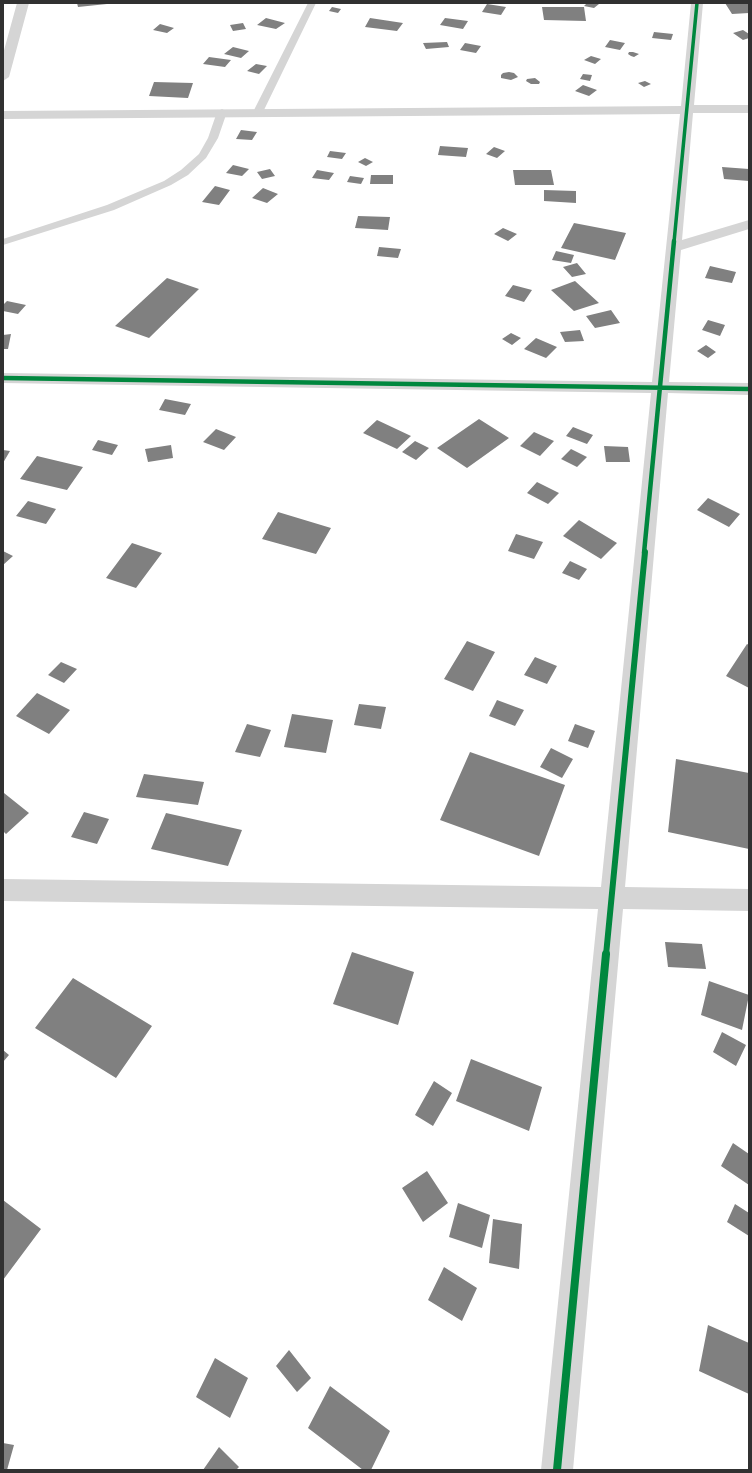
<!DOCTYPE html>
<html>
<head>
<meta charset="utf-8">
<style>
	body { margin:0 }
	#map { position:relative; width:752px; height:1473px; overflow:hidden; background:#fff; font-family:"Work Sans",sans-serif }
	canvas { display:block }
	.frame { position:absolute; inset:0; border:4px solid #313131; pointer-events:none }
</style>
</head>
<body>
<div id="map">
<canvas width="752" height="1473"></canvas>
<div class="frame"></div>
</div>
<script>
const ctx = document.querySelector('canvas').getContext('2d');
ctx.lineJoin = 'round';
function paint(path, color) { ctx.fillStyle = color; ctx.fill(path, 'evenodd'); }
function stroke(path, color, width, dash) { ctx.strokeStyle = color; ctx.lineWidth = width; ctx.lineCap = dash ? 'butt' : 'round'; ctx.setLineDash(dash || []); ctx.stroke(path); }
paint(new Path2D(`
	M77,3h30v1l-29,3z
	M587,3h9l3,1 -5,4 -10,-2z
	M725,3h24v10l-17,1z
	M487,4l19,3 -5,8 -19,-3z
	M332,7l9,2 -3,4 -9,-2z
	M542,7h42l2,14 -42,-1z
	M266,18l19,5 -9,6 -19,-4z
	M370,18l33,5 -6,8 -32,-4z
	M445,18l23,3 -5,8 -23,-4z
	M243,23l3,6 -13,2 -3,-6z
	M160,24l14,4 -7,5 -14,-3z
	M743,30l6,4v4l-6,2 -10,-7z
	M654,32l19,2 -2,6 -19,-2z
	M610,40l15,3 -5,7 -15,-3z
	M447,42l2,5 -23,2 -3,-6z
	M465,43l16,3 -5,7 -16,-3z
	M233,47l16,4 -8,7 -17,-4z
	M629,52h4l6,2 -5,3 -3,-1 -3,-2z
	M591,56l10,3 -6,5 -11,-4z
	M209,57l22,3 -6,7 -22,-3z
	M256,64l11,2 -8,8 -12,-3z
	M509,72l5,1 4,4 -7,3 -10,-2v-3l2,-2z
	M583,74l9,1 -2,6 -10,-2z
	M535,78l5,4 -1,2h-8l-5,-3 1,-2z
	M645,81l6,3 -7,3 -6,-4z
	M154,82l39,1 -5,15 -39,-2z
	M583,85l14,5 -8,6 -14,-5z
	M241,130l16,2 -5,8 -16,-1z
	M440,146l28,2 -2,9 -28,-2z
	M494,147l11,4 -8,7 -11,-4z
	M330,151l16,2 -4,6 -15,-2z
	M365,158l8,4 -7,4 -8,-4z
	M233,165l16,4 -7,7 -16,-3z
	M722,167l27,2v12l-25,-2z
	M270,169l5,7 -13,3 -5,-7z
	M317,170l17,3 -5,7 -17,-2z
	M513,170h38l3,15h-39z
	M371,175h22v9h-23z
	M350,176l14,2 -3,6 -14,-2z
	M215,186l15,4 -11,15 -17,-3z
	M263,188l15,6 -11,9 -15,-5z
	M544,190l32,1v12l-32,-2z
	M358,216l32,1 -2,13 -33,-2z
	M574,223l52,10 -11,27 -54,-12z
	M503,228l14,6 -9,7 -14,-7z
	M379,247l22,2 -3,9 -21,-2z
	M556,251l18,4 -3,8 -19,-3z
	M577,263l9,11 -14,3 -9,-10z
	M710,266l26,6 -4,11 -27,-5z
	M167,278l32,11 -50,49 -34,-12z
	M575,281l24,22 -25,8 -23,-21z
	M513,285l19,5 -8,12 -19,-6z
	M7,301l19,4 -8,9 -15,-3v-6z
	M611,310l9,13 -25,5 -9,-12z
	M708,320l17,5 -5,11 -18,-6z
	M580,330l4,11 -19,1 -5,-10z
	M511,333l10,5 -9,7 -10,-6z
	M11,334l-3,15h-5v-14z
	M536,338l21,9 -11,11 -22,-9z
	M706,345l10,7 -8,6 -11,-7z
	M165,399l26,5 -6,11 -26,-5z
	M479,419l30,19 -42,30 -30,-20z
	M377,420l34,16 -14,13 -34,-16z
	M573,427l20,8 -6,9 -21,-8z
	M216,429l20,8 -12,13 -21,-8z
	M534,432l20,9 -14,15 -20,-10z
	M98,440l20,5 -6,10 -20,-5z
	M415,441l14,7 -13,12 -14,-8z
	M171,445l2,13 -25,4 -3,-13z
	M604,446l24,1 2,15h-24z
	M571,449l16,8 -10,10 -16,-8z
	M3,450l7,1 -7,12z
	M37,456l46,11 -16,23 -47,-11z
	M537,482l22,11 -11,11 -21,-11z
	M708,498l32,16 -11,13 -32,-17z
	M28,501l28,8 -10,15 -30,-8z
	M278,512l53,16 -15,26 -54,-15z
	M579,520l38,23 -16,16 -38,-23z
	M516,534l27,8 -9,17 -26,-8z
	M132,543l30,10 -26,35 -30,-10z
	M3,551l10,5 -10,9z
	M570,561l17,8 -8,11 -17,-7z
	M467,641l28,11 -22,39 -29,-12z
	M747,644l2,1v43l-23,-12z
	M535,657l22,9 -10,18 -23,-9z
	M61,662l16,7 -13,14 -16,-8z
	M37,693l33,17 -21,24 -33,-18z
	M497,700l27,10 -9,16 -26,-10z
	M359,704l27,3 -5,22 -27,-4z
	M292,714l41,6 -7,33 -42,-6z
	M247,724l24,6 -11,27 -25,-5z
	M575,724l20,7 -7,17 -20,-7z
	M551,748l22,11 -11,19 -22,-11z
	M470,752l95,33 -26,71 -99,-36z
	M676,759l73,14v76l-81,-17z
	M144,774l60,8 -6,23 -62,-8z
	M4,793l25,20 -23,21 -3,-3z
	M84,812l25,7 -12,25 -26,-7z
	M166,813l76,17 -14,36 -77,-17z
	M665,942l37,2 4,25 -38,-2z
	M352,952l62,20 -16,53 -65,-21z
	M73,978l79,48 -36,52 -81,-50z
	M709,981l40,14 -7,35 -41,-15z
	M722,1032l24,13 -10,21 -23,-14z
	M3,1050l6,5 -6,7z
	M471,1059l71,28 -13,44 -73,-30z
	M434,1081l18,12 -19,33 -18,-11z
	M733,1143l16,11v31l-28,-19z
	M427,1171l21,32 -25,19 -21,-34z
	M3,1200l38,29 -38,51z
	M458,1203l32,12 -8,33 -33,-11z
	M735,1204l14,9v23l-22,-14z
	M493,1219l29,5 -3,45 -30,-6z
	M444,1267l33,21 -15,33 -34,-21z
	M708,1325l41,18v51l-50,-23z
	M289,1350l22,28 -14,14 -21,-26z
	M215,1358l33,20 -18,40 -34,-21z
	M330,1386l60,45 -19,39h-8l-55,-42z
	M3,1443l11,2 -7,25h-4z
	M219,1447l20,20 -3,3h-33z`), '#808080');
paint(new Path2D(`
	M308,3h8l-53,109 -5,3 -3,-1 -2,-2z
	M222,109l5,3 -9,26 -12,20 -18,17 -17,10 -57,25 -111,35v-6l104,-34 57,-24 17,-11 18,-16 9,-16 9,-26z`), '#d5d5d5');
paint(new Path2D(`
	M17,3h12l-20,74 -6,4v-27z
	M691,3h12l-9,102h55v8h-56l-11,127 67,-20v9l-68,21 -12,132 80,1v12l-81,-2 -43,494 124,2v22l-126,-2 -50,561h-32l57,-561 -595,-8v-22l598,8 50,-494 -648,-10v-10l649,9 28,-268 -677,5v-8l678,-5z`), '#d5d5d5');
stroke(new Path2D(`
	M674,242l23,-239`), '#00873e', 3.5);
stroke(new Path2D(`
	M3,378l746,11
	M644,553l30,-312`), '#00873e', 4.5);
stroke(new Path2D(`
	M606,955l39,-403`), '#00873e', 6);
stroke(new Path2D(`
	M557,1470l49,-516`), '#00873e', 8);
</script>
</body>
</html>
